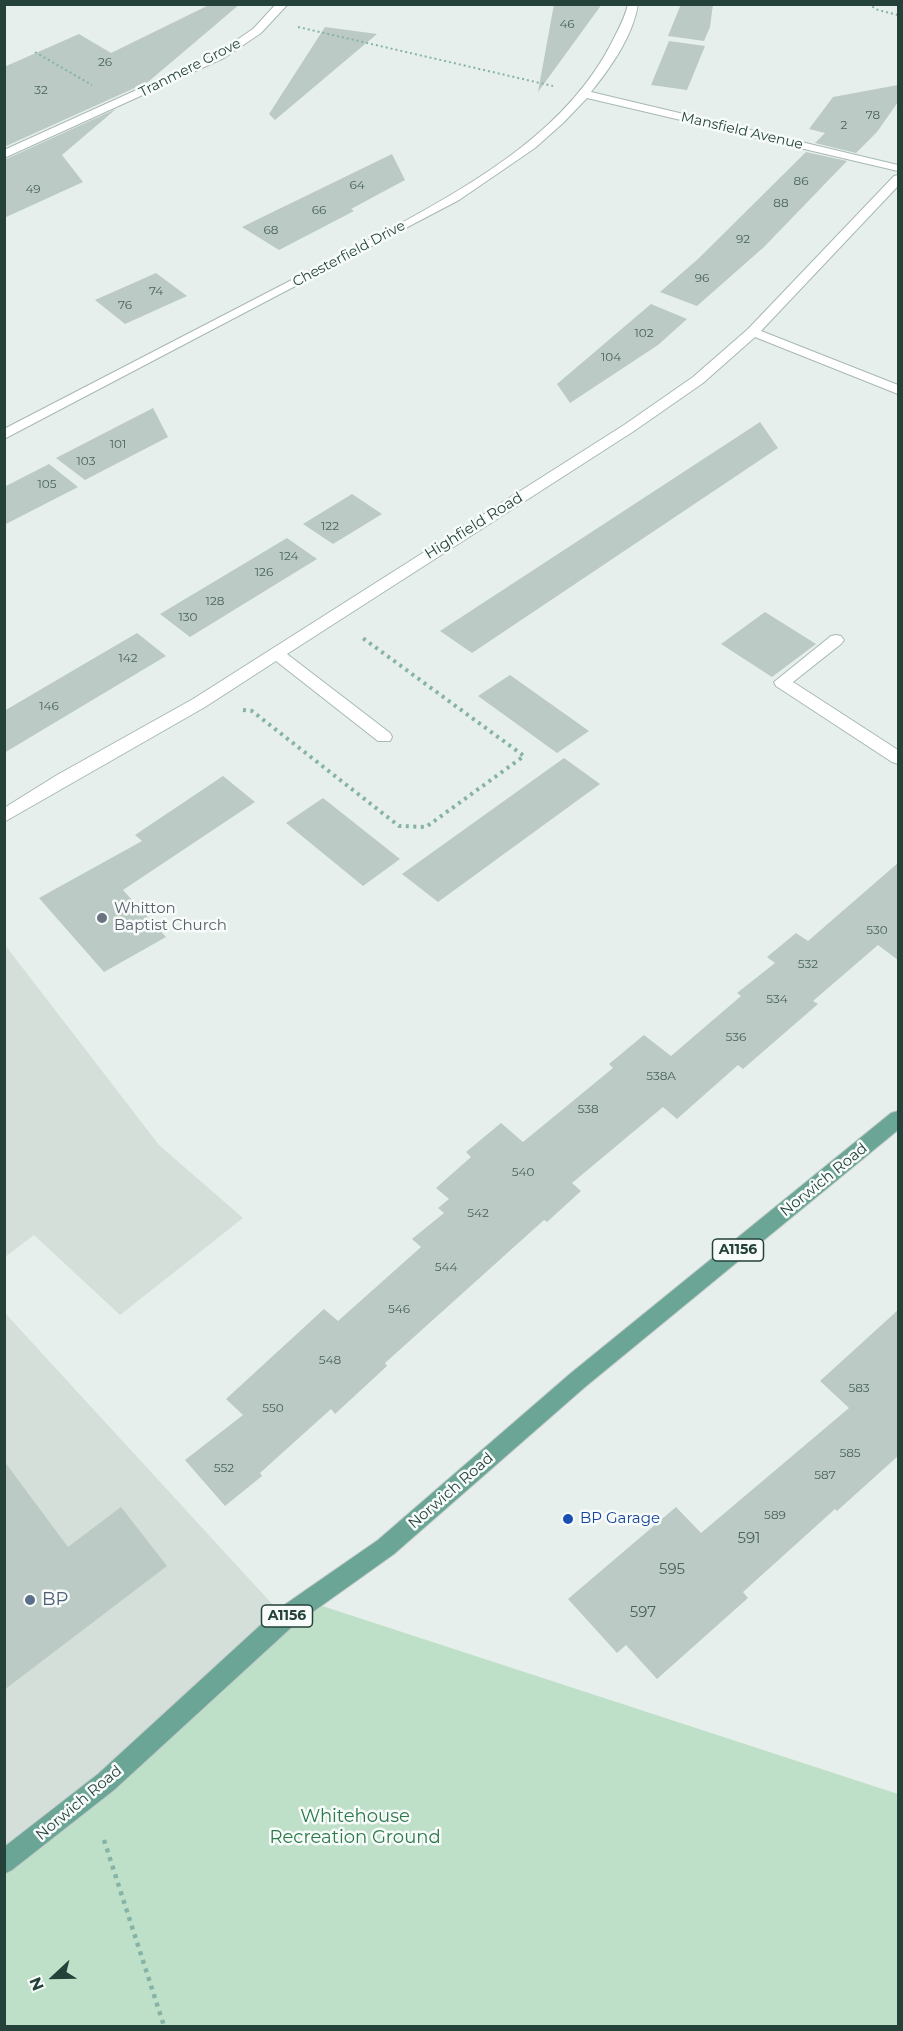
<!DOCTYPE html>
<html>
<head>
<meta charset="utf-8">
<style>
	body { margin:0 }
	#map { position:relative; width:903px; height:2031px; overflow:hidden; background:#e6efeb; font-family:Montserrat,sans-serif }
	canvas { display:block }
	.frame { position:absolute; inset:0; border:6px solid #24423a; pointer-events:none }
	.north { position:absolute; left:24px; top:1947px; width:60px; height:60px; -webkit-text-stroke:4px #f7fbf9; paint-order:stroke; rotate:248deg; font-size:16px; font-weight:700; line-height:24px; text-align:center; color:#24423a }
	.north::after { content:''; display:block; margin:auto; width:21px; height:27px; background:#24423a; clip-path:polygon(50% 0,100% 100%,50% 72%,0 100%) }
</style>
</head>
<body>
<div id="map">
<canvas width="903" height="2031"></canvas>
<div class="frame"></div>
<div class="north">N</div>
</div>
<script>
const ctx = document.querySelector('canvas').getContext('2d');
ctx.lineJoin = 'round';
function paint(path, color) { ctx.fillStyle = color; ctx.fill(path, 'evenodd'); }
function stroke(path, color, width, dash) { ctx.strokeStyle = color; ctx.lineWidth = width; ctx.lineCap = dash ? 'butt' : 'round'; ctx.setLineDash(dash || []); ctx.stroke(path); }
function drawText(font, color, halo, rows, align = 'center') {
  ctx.font = font + ' Montserrat,sans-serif'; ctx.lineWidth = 5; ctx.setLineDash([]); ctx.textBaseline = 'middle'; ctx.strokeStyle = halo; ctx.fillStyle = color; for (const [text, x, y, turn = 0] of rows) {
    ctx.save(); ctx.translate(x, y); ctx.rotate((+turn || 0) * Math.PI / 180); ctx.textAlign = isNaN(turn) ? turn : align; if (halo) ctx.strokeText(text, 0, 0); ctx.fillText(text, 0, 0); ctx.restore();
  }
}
paint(new Path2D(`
	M5,945l154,200 84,73 -123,97 -86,-80 -29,22z
	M4,1312l281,306 -281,244z`), '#d4dfda');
paint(new Path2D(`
	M307,1601l591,193v232h-893l-1,-164z`), '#bfe0c8');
paint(new Path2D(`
	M211,4h29l-92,78 -144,65v-80l75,-33 32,19z
	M554,4h48l-64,88z
	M681,4h32l-3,23 -6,14 -36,-5z
	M325,27l52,7 -102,86 -6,-6z
	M669,41l36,5 -18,44 -36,-5z
	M898,85v17l-21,30 -21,21 -41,-10 10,-10 -16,-4 24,-32z
	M116,109l-54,46 21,27 -79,36v-58z
	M806,152l41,9 -83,86 -67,59 -37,-14 38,-33z
	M392,154l13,26 -54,29 3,2 -75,39 -37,-23z
	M156,273l31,23 -62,28 -30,-24z
	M651,304l36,15 -29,26 -88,58 -13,-19z
	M153,408l15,29 -83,43 -29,-22z
	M760,422l18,26 -306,205 -32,-22z
	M49,464l29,23 -74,38v-38z
	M352,494l30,20 -49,30 -30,-20z
	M287,538l30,21 -127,78 -30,-23z
	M765,612l51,32 -44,33 -51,-33z
	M137,633l29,23 -162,97v-42z
	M510,675l79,56 -32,22 -79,-57z
	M564,758l36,26 -162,118 -36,-28z
	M223,776l32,26 -132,88 43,47 -62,35 -65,-74 103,-57 -7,-6z
	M323,798l77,61 -37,27 -77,-63z
	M898,863v97l-20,-15 -65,56 5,3 -75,65 -5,-4 -61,54 -14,-12 -91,76 9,8 -34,31 -3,-2 -159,143 2,3 -52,48 -4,-5 -71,64 2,3 -37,30 -40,-46 58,-45 -17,-16 98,-90 14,12 83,-74 -9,-8 32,-26 -6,-5 11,-9 -13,-11 35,-31 -5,-5 35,-29 22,19 90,-74 -4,-4 35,-29 27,21 70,-60 -4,-3 38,-30 -8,-6 29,-24 12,8z
	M898,1310v146l-61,55 -2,-2 -92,83 5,6 -91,81 -31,-34 -9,8 -49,-54 108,-92 25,26 148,-125 -29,-27z
	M4,1461l64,86 53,-40 46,59 -163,124z`), '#bbcac4');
const service = new Path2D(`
	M836,635l5,1 3,4 -3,4 -48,38 105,68v14l-6,-2 -116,-76 -2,-4 57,-46z`);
const minor = new Path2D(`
	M276,4h12l-27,29 -37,25 -220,100v-8l212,-96 37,-25z
	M628,4h10c-5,32 -27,63 -47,88l307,73v6l-311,-73 -24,25 -28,25 -76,52 -455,239v-10l392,-203c82,-45 172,-97 216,-184 6,-12 13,-24 16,-38z
	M898,175v11l-137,145 137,54v9l-143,-57 -52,46 -69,48 -347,223 103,79 2,4 -2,4h-12l-102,-80 -71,46 -201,115v-14l53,-33 136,-76 431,-274 69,-48 55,-48 146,-153z`);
const primary = new Path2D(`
	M898,1111v19l-313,257 -191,167 -101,72 -179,164 -102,80 -8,4v-27l94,-73 179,-164 101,-70 193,-167 320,-260z`);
stroke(service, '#a8b8b2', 2);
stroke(minor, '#a8b8b2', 2);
stroke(primary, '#c2cac8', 2);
stroke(new Path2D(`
	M868,4l10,6 20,5
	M298,27l255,59
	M35,52l57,33`), '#86b3a5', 2, [2, 3]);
stroke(new Path2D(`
	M243,710l9,1 147,115 27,1 98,-71 -164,-120`), '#86b3a5', 4, [3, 4.5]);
stroke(new Path2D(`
	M104,1840l60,186`), '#86b3a5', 4.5, [4, 5]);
paint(service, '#fff');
paint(minor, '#fff');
paint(primary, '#6aa596');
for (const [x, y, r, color] of [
	[102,918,6,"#6b7280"],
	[568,1519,6,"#1a4fb4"],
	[30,1600,6,"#5c6f8a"]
]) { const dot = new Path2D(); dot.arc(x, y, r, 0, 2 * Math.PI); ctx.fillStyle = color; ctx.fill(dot); stroke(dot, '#f7fbf9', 2); }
drawText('12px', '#4a645c', null, [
	["46",567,24],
	["26",105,62],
	["32",41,90],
	["78",873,115],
	["2",844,125],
	["86",801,181],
	["64",357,185],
	["49",33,189],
	["88",781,203],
	["66",319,210],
	["68",271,230],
	["92",743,239],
	["96",702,278],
	["74",156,291],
	["76",125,305],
	["102",644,333],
	["104",611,357],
	["101",118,444],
	["103",86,461],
	["105",47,484],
	["122",330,526],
	["124",289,556],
	["126",264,572],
	["128",215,601],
	["130",188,617],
	["142",128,658],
	["146",49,706],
	["530",877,930],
	["532",808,964],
	["534",777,999],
	["536",736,1037],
	["538A",661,1076],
	["538",588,1109],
	["540",523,1172],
	["542",478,1213],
	["544",446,1267],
	["546",399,1309],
	["548",330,1360],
	["583",859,1388],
	["550",273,1408],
	["585",850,1453],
	["552",224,1468],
	["587",825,1475],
	["589",775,1515]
]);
drawText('14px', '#24423a', '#f7fbf9', [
	["Tranmere Grove",190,68,-27],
	["Mansfield Avenue",742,131,13],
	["Chesterfield Drive",349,254,-28]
]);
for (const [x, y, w] of [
	[738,1250,51],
	[287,1616,51]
]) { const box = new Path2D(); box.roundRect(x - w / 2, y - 11, w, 22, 4.5); ctx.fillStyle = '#f7fbf9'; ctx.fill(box); stroke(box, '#24423a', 1.5); }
drawText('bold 14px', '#24423a', null, [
	["A1156",738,1250],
	["A1156",287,1616]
]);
drawText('15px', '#24423a', '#f7fbf9', [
	["Highfield Road",474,526,-32],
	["Norwich Road",824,1180,-39],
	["Norwich Road",451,1491,-41],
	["Norwich Road",79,1803,-40]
]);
drawText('15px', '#5b616d', '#f7fbf9', [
	["Whitton",114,909],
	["Baptist Church",114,926]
], 'left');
drawText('15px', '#164399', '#f7fbf9', [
	["BP Garage",580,1519]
], 'left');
drawText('15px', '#4a645c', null, [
	["591",749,1539],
	["595",672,1570],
	["597",643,1613]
]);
drawText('18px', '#4e5e75', '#f7fbf9', [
	["BP",42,1600]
], 'left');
drawText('18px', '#2d7a4b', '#f7fbf9', [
	["Whitehouse",355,1817],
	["Recreation Ground",355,1838]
]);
</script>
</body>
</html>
